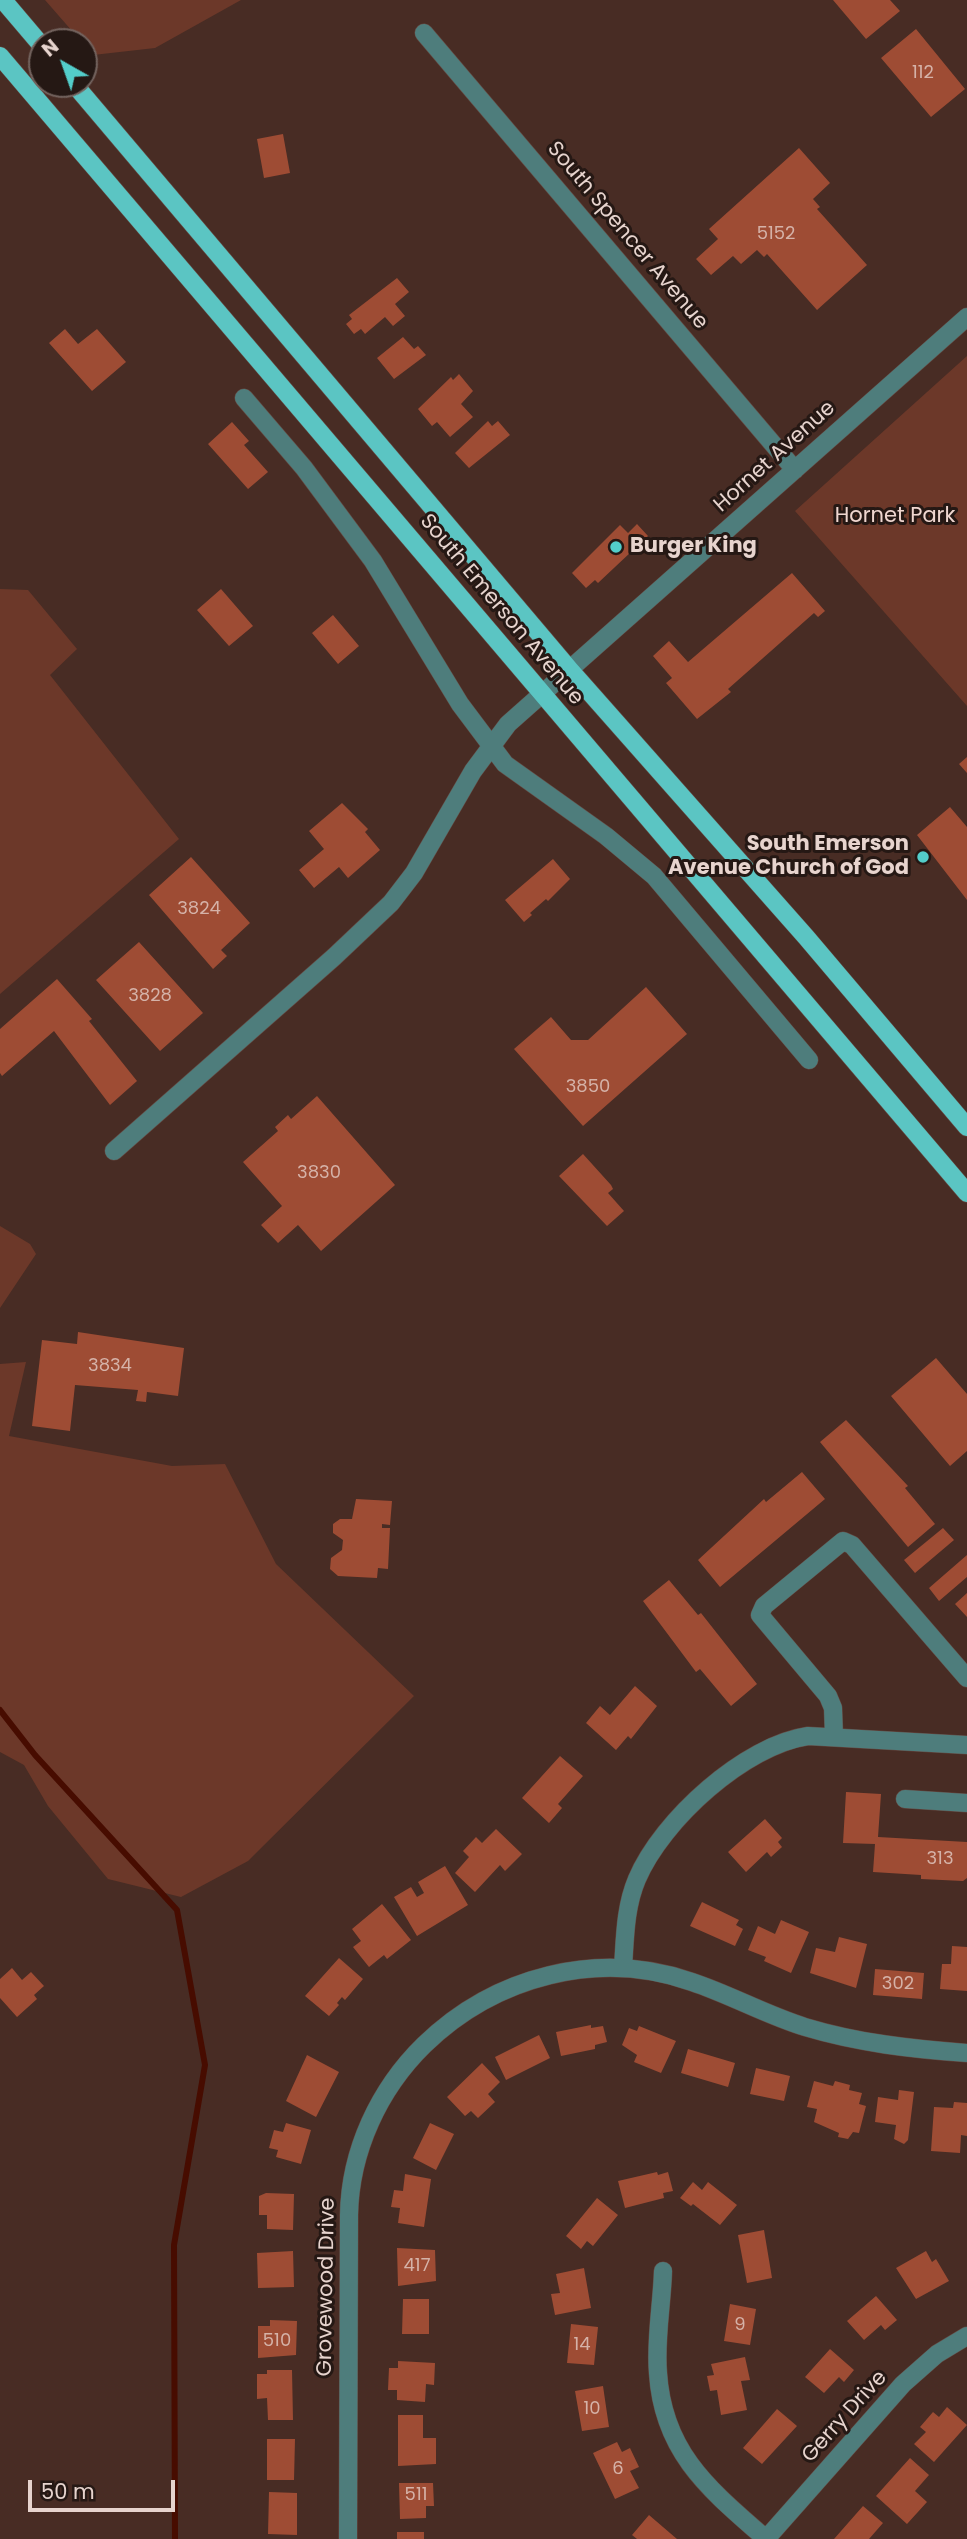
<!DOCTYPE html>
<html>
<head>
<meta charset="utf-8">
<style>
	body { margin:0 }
	#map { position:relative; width:967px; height:2539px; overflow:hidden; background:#482c24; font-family:Poppins,sans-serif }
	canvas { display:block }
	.north { position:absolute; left:28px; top:28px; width:70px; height:70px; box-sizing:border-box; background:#251814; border:2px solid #73635e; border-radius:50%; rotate:320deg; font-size:19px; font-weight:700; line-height:28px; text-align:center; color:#e7d4ce }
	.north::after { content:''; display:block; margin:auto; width:24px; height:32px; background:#53cdca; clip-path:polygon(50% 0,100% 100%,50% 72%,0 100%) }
	.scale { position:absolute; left:28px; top:2480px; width:147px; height:32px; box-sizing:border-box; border:4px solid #e7d4ce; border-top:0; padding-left:9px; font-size:21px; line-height:24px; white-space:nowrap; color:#e7d4ce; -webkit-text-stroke:5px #251814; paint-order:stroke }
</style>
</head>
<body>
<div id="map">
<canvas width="967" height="2539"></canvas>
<div class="north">N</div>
<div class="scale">50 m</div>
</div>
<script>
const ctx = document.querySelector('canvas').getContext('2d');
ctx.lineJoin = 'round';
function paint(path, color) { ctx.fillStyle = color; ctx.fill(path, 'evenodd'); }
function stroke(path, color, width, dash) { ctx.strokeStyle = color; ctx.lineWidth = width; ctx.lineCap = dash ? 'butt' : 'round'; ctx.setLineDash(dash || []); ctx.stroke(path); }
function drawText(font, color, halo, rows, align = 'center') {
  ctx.font = font + ' Poppins,sans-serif'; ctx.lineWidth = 6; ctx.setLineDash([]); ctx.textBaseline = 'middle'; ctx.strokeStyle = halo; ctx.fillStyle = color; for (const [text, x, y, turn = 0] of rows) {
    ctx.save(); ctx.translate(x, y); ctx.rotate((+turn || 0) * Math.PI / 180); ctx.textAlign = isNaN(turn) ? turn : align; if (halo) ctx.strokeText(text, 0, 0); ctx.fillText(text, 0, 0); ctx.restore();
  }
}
paint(new Path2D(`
	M45,0h196l-86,48 -62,7z
	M967,356v350l-172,-195z
	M0,589l28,1 49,59 -27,26 129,164 -179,155z
	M0,1226l30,18 6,10 -36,54z
	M26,1362l-17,74 163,30 53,-2 51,100 138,132 -166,165 -67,36 -73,-18 -60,-73 -24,-41 -24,-13v-388z`), '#6c3829');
stroke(new Path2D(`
	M0,1710l35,45 142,155 28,155 -31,180 1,294`), '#470c00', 6);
paint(new Path2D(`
	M833,0h57l10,11 -34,28z
	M916,29l49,60 -34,28 -50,-59z
	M283,134l7,39 -26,5 -7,-39z
	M799,148l31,35 -17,16 7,8 -3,2 50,56 -50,45 -50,-56 -3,3 -7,-7 -16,14 -8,-8 -22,19 -15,-16 22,-20 -9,-10z
	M397,278l12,14 -14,12 10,12 -12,10 -8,-9 -20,17 -4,-5 -7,5 -8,-10 6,-5 -3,-4z
	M65,329l13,15 19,-15 29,33 -34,29 -43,-48z
	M403,337l11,12 4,-3 8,9 -32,24 -17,-21z
	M459,374l14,17 -12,13 12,13 -23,20 -13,-15 -5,4 -14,-17 33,-32 2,3z
	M488,421l4,5 6,-5 12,14 -41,33 -14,-15z
	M232,422l17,19 -5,4 24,27 -20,17 -40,-45z
	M637,524l11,12 -50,47 -3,-3 -9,8 -14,-15 48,-48 8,8z
	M792,573l33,38 -7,6 -4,-4 -86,76 3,3 -34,27 -31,-36 6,-5 -19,-22 16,-15 19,21z
	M221,589l32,37 -24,20 -32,-36z
	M333,615l26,31 -21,18 -26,-31z
	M967,757v16l-8,-9z
	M342,803l26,26 -3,3 15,18 -32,28 -9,-11 -25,21 -15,-18 25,-21 -15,-18z
	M950,807l17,20v73l-50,-65z
	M191,857l59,66 -29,27 6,6 -14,13 -64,-74z
	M553,859l17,20 -22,22 -2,-2 -16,14 2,2 -8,7 -19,-22z
	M139,942l64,71 -43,38 -64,-71z
	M57,979l35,40 -3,2 48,60 -27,24 -56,-74 -52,45 -2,-3v-44z
	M646,987l41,47 -104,92 -69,-77 37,-32 20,23h17z
	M317,1096l78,89 -74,66 -23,-26 -20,18 -17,-18 21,-19 -39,-44 35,-31 -3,-4 13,-12 3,4z
	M583,1154l28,31 2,4 -5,4 16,18 -17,15 -48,-50z
	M78,1332l106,16 -6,48 -31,-4 -1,10 -10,-1 2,-11 -63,-5 -5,46 -38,-5 10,-86 35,4z
	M936,1358l31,36v57l-17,15 -59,-70z
	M846,1420l62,66 -3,2 30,36 -27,23 -88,-105z
	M802,1472l23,27 -105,88 -22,-27 66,-61 2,3z
	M356,1499l36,2 -2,24 -8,-1v4h8l-2,41 -10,-1 -1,10 -39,-2 -8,-7 1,-11 11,-8 1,-10 -10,-7v-9l7,-5h12z
	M943,1528l11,12 -39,33 -11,-13z
	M967,1555v22l-28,24 -10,-13z
	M669,1580l29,35 3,-2 56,71 -26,22 -31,-37 -4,3 -53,-71z
	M967,1593v24l-12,-13z
	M635,1686l22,20 -26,33 -3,-3 -12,14 -30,-27 14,-17 10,9z
	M560,1756l23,20 -25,28 4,4 -13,15 -27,-25z
	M846,1792l35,2 -3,43 89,5v36l-4,3 -42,-2v-4l-48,-3 2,-28 -32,-1z
	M765,1819l17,19 -4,4 4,5 -11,10 -4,-5 -21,20 -18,-20z
	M496,1829l26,25 -17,17 -5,-6 -25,27 -20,-19 14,-16 -6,-6 13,-14 6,6z
	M445,1866l23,39 -51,31 -23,-39 17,-10 6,10 7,-4 -6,-11z
	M702,1902l37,18 -3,5 7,4 -8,17 -45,-20z
	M382,1904l29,36 -24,19 -3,-4 -15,12 -16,-20 8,-6 -9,-12z
	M781,1920l28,12 -18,41 -27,-12 2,-4 -18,-7 10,-24 17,8z
	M839,1937l28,7 -11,44 -46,-15 6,-25 19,4z
	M952,1946l15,1v44l-27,-2 2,-25h9z
	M339,1958l24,21 -18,21 -3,-3 -5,6 2,2 -10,11 -24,-20z
	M12,1968l10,12 9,-8 13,14 -10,9 3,4 -20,18 -17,-19v-19z
	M875,1969l49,4 -2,26 -49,-4z
	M591,2025v3l12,-2 4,16 -12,3v4l-34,7 -5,-24z
	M639,2026l37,15 -15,32 -27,-11 3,-7 -15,-10 7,-17 8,3z
	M539,2035l11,23 -44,22 -11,-23z
	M688,2049l47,14 -7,24 -47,-14z
	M307,2055l32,17 -23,45 -30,-16z
	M482,2063l18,19 -12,12 7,8 -17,16 -7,-7 -6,5 -18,-19z
	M756,2068l34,8 -6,25 -34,-7z
	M814,2081l19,5 2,-5 15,4 -1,5 13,3 -3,11 7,2 -7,27 -6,-1 -5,7 -10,-2 1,-4 -25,-11 3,-13 -10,-2z
	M899,2090l15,2 -6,48 -4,4 -10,-5 2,-14 -21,-3 3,-25 20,3z
	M954,2102l13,1v33l-6,-1 -1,18 -29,-2 3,-44 19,1z
	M286,2123l25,7 -10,34 -25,-7 2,-7 -9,-2 5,-18 9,2z
	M430,2123l24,11 -18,36 -23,-12z
	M657,2172l1,3 10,-3 5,19 -10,2 1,5 -39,10 -7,-27z
	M405,2174l26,5 -7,48 -26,-4 2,-15 -9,-1 3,-17 9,1z
	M693,2182l9,8 6,-8 29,23 -17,20 -27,-21 -2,2 -11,-8z
	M266,2193l28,1 -1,36 -26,-1v-14h-8v-19z
	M597,2198l21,17 -25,31 -6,-5 -6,8 -15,-13z
	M764,2230l8,48 -25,5 -9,-48z
	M397,2248l38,2 1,31 -38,5z
	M293,2251l1,36 -36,1 -1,-35z
	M926,2251l6,11 4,-3 13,22 -33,18 -20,-31z
	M584,2268l7,40 -36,7 -4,-21 9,-1 -4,-19z
	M876,2296l21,24 -12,10 -4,-5 -17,15 -17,-19z
	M403,2299h26v35h-27z
	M730,2304l26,5 -6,36 -26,-4z
	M270,2320l27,1 -1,34 -38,3v-32h12z
	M571,2324l27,3 -4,38 -27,-2z
	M830,2349l24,21 -10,12 -5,-5 -15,16 -19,-16z
	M745,2357l5,23 -9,1 6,29 -26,5 -4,-25 -7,1 -3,-15 7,-1 -3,-11z
	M398,2361l37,2 -1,22 -8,-1 -1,18 -28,-2v-10h-9l1,-22h9z
	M267,2370h25l1,50h-25l-1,-22 -10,1v-25h10z
	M603,2386l6,41 -27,4 -7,-40z
	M947,2407l20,18 -33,37 -20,-18 12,-12 -6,-5 13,-15 6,5z
	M777,2409l20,17 -35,38 -19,-16z
	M398,2415h25v23h13v26l-38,2z
	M267,2439h28l-1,41h-27z
	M617,2442l5,10 8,-4 9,19 -9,4 9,17 -24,11 -22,-46z
	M910,2458l19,17 -14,16 12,11 -20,22 -31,-28z
	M399,2483h34l1,23h-8v12l-26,1z
	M269,2492l28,1v42l-29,-1z
	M863,2506l20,17 -14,16h-35z
	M649,2515l28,24h-40l-5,-4z
	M397,2532h27v7h-27z`), '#9e4c34');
const minor = new Path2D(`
	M424,33l371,437
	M244,398l60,70 69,93 87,143 45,60 101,72 48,40 155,184
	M114,1151l220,-194 57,-54 23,-30 59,-102 35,-47 459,-407
	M834,1736l-1,-28 -5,-12 -68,-81 4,-9 79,-65 9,4 115,133
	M905,1799l62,4
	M623,1968c2,-30 2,-61 14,-89 25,-59 108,-134 171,-143l159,9
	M663,2271c-1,34 -8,69 -5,102 5,80 52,117 108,166
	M348,2539l1,-324c1,-64 30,-126 75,-170 71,-69 174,-96 268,-63 39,13 74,33 113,45 53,16 107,22 162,26
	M766,2539l137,-155 34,-30 30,-18`);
const major = new Path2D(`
	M3,0l39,46
	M0,56l967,1137
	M74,84l496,586 236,267 161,190`);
stroke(minor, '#654a43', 19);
stroke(major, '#654a43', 19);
stroke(minor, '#4e7d7c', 18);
stroke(major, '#5bc5c3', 18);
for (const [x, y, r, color] of [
	[616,547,7,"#53cdca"],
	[923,857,7,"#53cdca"]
]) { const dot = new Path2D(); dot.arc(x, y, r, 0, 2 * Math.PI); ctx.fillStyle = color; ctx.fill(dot); stroke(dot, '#251814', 2.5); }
drawText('18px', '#d5b2a8', null, [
	["112",923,73],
	["5152",776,234],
	["3824",199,909],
	["3828",150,996],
	["3850",588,1087],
	["3830",319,1173],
	["3834",110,1366],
	["313",940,1859],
	["302",898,1984],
	["417",417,2266],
	["9",740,2325],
	["510",277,2341],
	["14",582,2345],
	["10",592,2409],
	["6",618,2469],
	["511",416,2495]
]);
drawText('21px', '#e7d4ce', '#251814', [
	["South Spencer Avenue",627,236,50],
	["Hornet Avenue",775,457,-42],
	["South Emerson Avenue",501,610,50],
	["Grovewood Drive",327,2287,-89],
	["Gerry Drive",845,2417,-48]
]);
drawText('21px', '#efd6cf', '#251814', [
	["Hornet Park",895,517]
]);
drawText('bold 21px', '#e7d4ce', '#251814', [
	["Burger King",630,547],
	["South Emerson",909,845,"right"],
	["Avenue Church of God",909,869,"right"]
], 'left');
</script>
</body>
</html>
